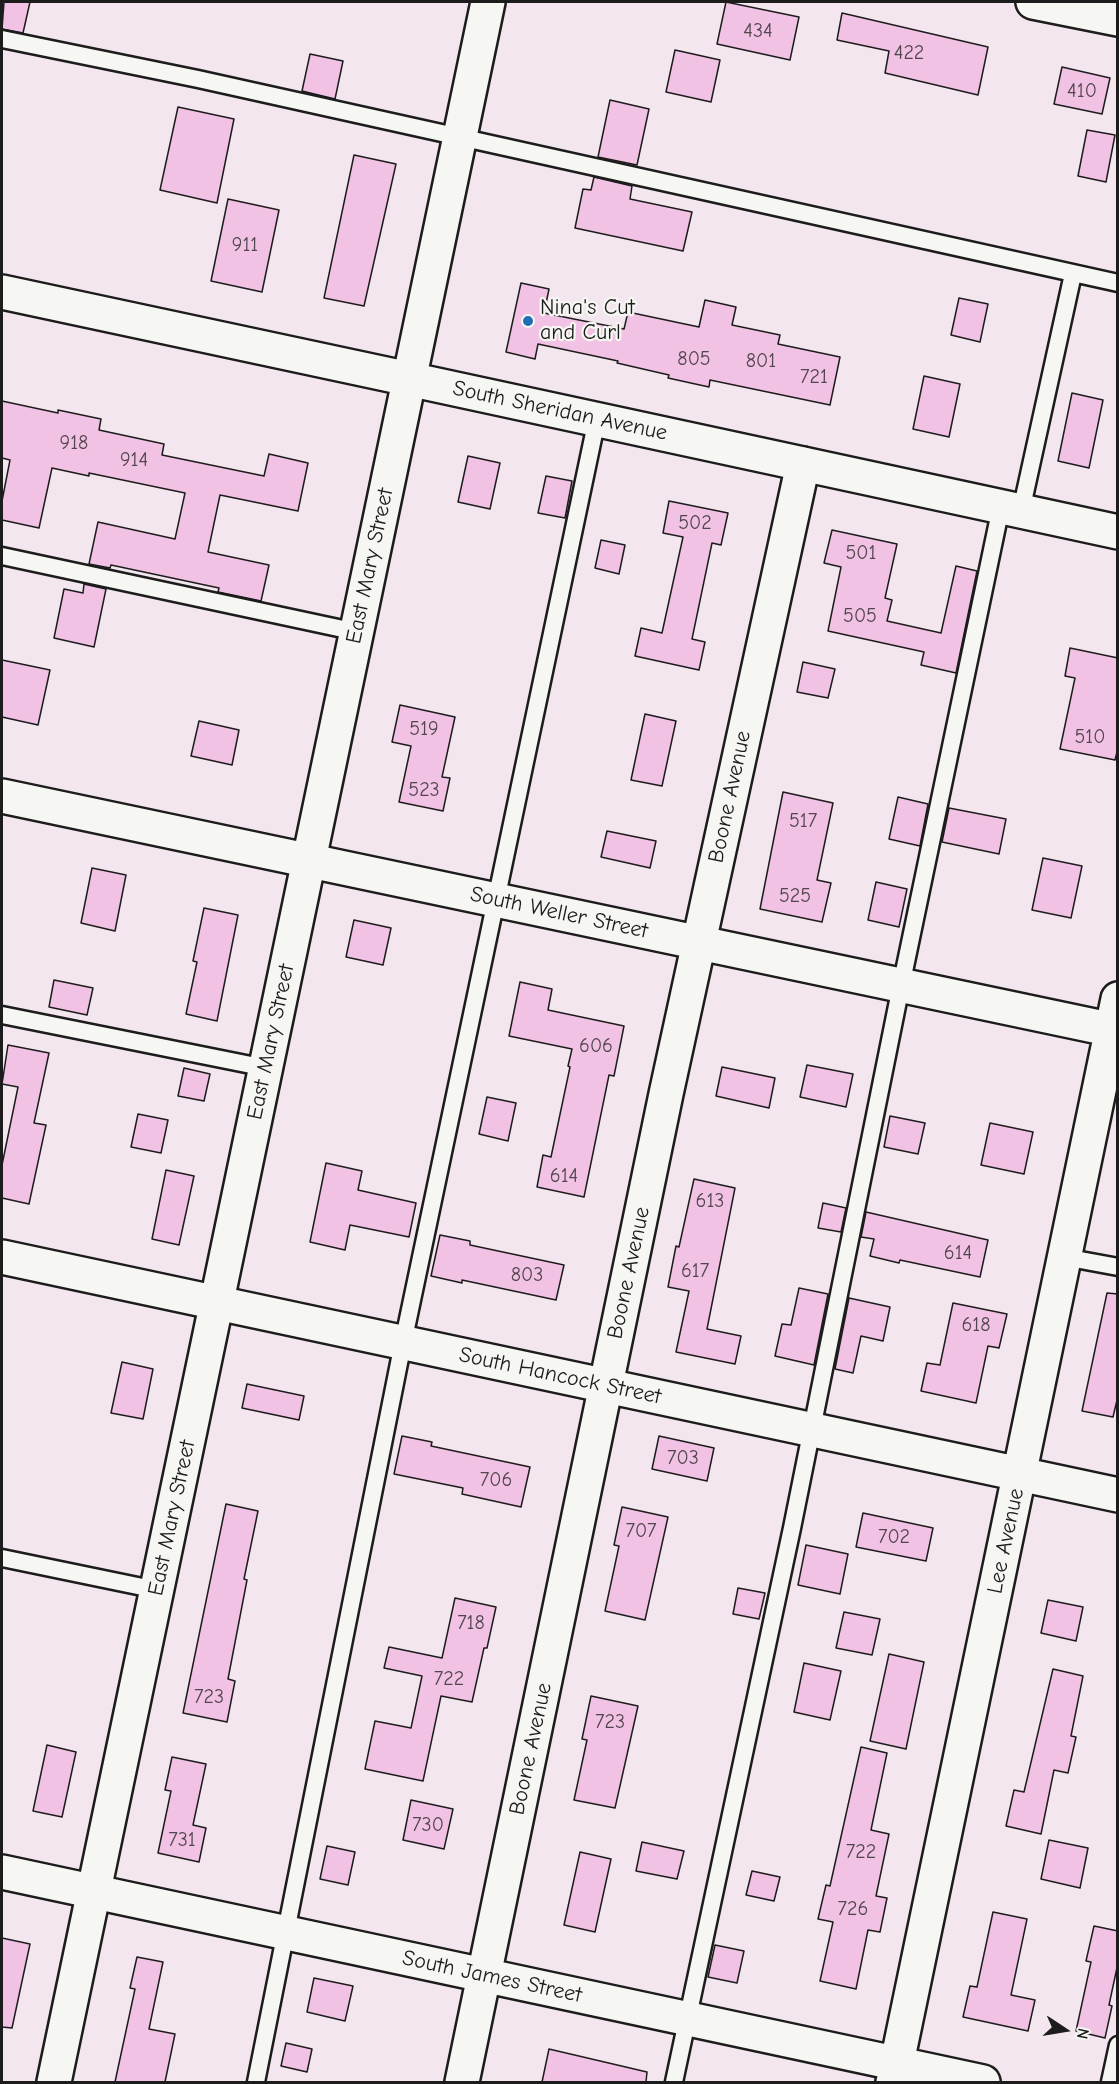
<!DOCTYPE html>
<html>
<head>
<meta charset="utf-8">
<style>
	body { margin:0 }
	#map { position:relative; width:1119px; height:2084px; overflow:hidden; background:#f4e6ee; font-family:"Comic Neue",sans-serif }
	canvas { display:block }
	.frame { position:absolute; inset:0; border:3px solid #1c1c1c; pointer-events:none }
	.north { position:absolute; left:1035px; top:2000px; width:60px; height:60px; -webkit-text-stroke:4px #f6f6f2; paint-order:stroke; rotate:102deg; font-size:16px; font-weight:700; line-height:24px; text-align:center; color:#1c1c1c }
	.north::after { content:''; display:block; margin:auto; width:21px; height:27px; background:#1c1c1c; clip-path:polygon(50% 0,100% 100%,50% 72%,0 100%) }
</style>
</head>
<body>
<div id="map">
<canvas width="1119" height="2084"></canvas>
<div class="frame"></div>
<div class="north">N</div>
</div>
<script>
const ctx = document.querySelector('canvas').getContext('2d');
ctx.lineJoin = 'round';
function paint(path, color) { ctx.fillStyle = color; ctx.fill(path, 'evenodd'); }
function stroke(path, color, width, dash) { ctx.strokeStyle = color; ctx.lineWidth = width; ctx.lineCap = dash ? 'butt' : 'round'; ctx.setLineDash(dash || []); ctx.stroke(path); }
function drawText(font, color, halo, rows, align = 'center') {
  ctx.font = font + ' "Comic Neue",sans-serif'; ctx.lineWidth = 4.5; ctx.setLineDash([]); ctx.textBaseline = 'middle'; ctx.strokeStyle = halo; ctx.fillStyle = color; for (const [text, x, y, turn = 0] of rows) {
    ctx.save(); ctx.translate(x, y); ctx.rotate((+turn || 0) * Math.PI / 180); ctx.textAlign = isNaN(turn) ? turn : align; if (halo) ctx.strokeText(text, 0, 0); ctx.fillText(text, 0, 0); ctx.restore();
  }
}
const building = new Path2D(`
	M4,2h26l-7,31 -21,-4z
	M726,2l73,15 -9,43 -73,-16z
	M842,13l146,34 -10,48 -93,-22 4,-22 -52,-11z
	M675,50l45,10 -9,42 -45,-10z
	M310,54l33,7 -8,38 -33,-8z
	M1062,67l48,11 -8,36 -48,-10z
	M610,100l39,9 -12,56 -39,-8z
	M178,107l56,12 -17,84 -57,-13z
	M1087,130l28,5 -9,47 -28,-6z
	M354,155l42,9 -32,142 -40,-8z
	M594,177l38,9 -2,13 62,13 -9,39 -108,-23 8,-39 8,1z
	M228,199l51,11 -17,82 -51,-11z
	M521,283l28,6 -5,24 80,16 4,-17 71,15 6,-27 31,7 -4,18 48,10 -2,9 62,13 -10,48 -120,-25 -1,7 -41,-9 1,-3 -52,-12 1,-2 -80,-17 -3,15 -29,-7z
	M959,298l29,6 -8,38 -29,-7z
	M924,376l36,8 -11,53 -36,-8z
	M1072,393l31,7 -14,68 -31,-7z
	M2,401l56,12v-3l43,9 -2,11 65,14 -2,11 102,21 5,-22 39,9 -10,48 -78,-16 -12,57 61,13 -8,36 -43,-9 1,-4 -108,-23 -1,3 -21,-4 9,-42 77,17 10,-46 -96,-20v3l-37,-8 -13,60 -37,-8v-19l8,-41 -8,-2z
	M468,456l32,7 -10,46 -32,-7z
	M546,476l26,5 -7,37 -27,-5z
	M669,501l59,12 -7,32 -9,-2 -20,96 13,3 -6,28 -64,-14 6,-28 21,5 21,-96 -20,-4z
	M832,530l65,14 -12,54 7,2 -5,21 54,12 15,-67 21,5 -21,102 -35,-8 3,-13 -96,-21 13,-64 -17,-4z
	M601,540l24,5 -6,29 -24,-6z
	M84,584l22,5 -12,58 -40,-9 10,-49 19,4z
	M1070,648l48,10v90l-3,12 -55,-11 15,-71 -10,-2z
	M2,660l48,10 -12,55 -36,-8z
	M803,662l32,7 -7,29 -31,-6z
	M400,705l55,12 -13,60 8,1 -7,33 -44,-9 12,-56 -19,-4z
	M645,714l31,7 -14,65 -31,-6z
	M199,721l40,9 -7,35 -41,-9z
	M783,792l50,11 -16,77 14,3 -9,39 -62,-13z
	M898,797l30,7 -8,42 -31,-7z
	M949,808l57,11 -7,35 -57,-12z
	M607,831l49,10 -6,27 -49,-11z
	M1043,858l39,8 -11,52 -39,-8z
	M92,868l34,7 -11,56 -34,-8z
	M876,882l31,7 -8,38 -31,-7z
	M204,908l34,7 -21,106 -31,-7 11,-52 -4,-1z
	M354,920l37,8 -8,37 -37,-8z
	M54,980l39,8 -6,27 -38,-8z
	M520,982l32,7 -4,21 76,16 -10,50 -5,-1 -25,122 -47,-10 6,-32 8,2 19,-90 -2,-1 4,-17 -63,-13z
	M8,1045l41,8 -15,70 12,2 -17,79 -27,-6v-33l16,-78 -16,-3z
	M807,1065l46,9 -7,33 -46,-10z
	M722,1067l53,11 -6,30 -53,-12z
	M184,1068l26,6 -6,27 -26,-5z
	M487,1097l29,6 -8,38 -29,-7z
	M138,1114l30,6 -7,33 -30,-6z
	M890,1116l35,7 -7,31 -34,-7z
	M990,1123l43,9 -9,42 -43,-9z
	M326,1163l36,8 -4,19 58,13 -7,34 -59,-12 -5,25 -35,-8z
	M166,1170l28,6 -15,69 -27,-6z
	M694,1179l41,9 -28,141 34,7 -6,28 -59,-12 13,-61 -21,-4 8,-41 3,1z
	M823,1203l23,5 -5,24 -23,-4z
	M866,1212l122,28 -8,37 -80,-17 -1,3 -29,-7 4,-17 -13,-2z
	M440,1235l30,6v4l94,20 -8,35 -94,-20v3l-31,-7z
	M799,1288l29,6 -14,71 -39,-9 7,-32 9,1z
	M1107,1293l11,1v102l-5,21 -31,-6z
	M849,1298l41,9 -7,34 -22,-5 -8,37 -18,-4z
	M953,1303l54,11 -8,34 -11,-2 -12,57 -55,-12 6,-28 13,2z
	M122,1362l31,7 -10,50 -32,-6z
	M247,1384l57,12 -5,24 -57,-12z
	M402,1436l30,6 -1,4 99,21 -9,40 -59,-13 1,-6 -69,-14z
	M659,1436l55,12 -7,33 -55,-12z
	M226,1504l32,7 -14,68 3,1 -19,99 7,2 -8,41 -44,-9z
	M622,1507l46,10 -23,103 -40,-9 14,-65 -5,-1z
	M863,1513l70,15 -7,33 -70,-14z
	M806,1545l42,9 -8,40 -42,-9z
	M738,1588l27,5 -6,26 -26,-5z
	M455,1598l41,9 -9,41h-3l-12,54 -31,-6 -18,85 -58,-12 10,-48 36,7 11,-52 -38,-8 5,-21 53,11z
	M1048,1600l35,7 -7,34 -35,-8z
	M844,1612l36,7 -8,36 -36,-7z
	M889,1654l35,8 -18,87 -36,-8z
	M804,1663l37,8 -11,49 -36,-8z
	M1053,1669l30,7 -12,60 5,1 -8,36 -14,-3 -13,64 -35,-8 8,-36 10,2z
	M591,1696l47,10 -23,102 -41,-8 13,-60 -5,-1z
	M47,1745l29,7 -14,65 -29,-6z
	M861,1747l26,6 -16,77 18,4 -13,62 11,2 -7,34 -12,-2 -12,59 -36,-8 13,-59 -15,-3 8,-34 4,1z
	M172,1757l34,7 -13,61 13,3 -7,34 -41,-9 13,-62 -6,-1z
	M411,1800l42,9 -9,40 -41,-9z
	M1049,1840l39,8 -8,40 -39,-9z
	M642,1842l42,9 -7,28 -41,-8z
	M327,1846l28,6 -7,33 -28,-6z
	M580,1852l31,7 -16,73 -31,-7z
	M752,1871l28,6 -6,24 -28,-6z
	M993,1912l34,7 -16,76 24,5 -7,31 -65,-14 7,-31 7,1z
	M1094,1926l24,5v32l-9,42 3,1 -7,32 -29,-7 15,-69 -5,-1z
	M2,1938l28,6 -18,84 -10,-1z
	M715,1945l29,6 -7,32 -29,-6z
	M137,1957l26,5 -14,67 26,5 -10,48h-50l20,-93 -5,-1z
	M314,1978l39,8 -8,35 -38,-9z
	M286,2043l26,6 -5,23 -26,-6z
	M549,2049l98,23 -1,10h-104z`);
paint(building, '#f1c2e4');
stroke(building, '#1c1c1c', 1.5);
const lane = new Path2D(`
	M2,39l196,40 920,204
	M1021,511l52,-237
	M2,556l355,76
	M2,1015l264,53
	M1064,1257l54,10
	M2,1558l155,32
	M256,2082l147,-739 194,-924
	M674,2082l118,-554 109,-542 100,-479
	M1110,2082l8,-37`);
const street = new Path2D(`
	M1033,2l85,17
	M2,292l407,87
	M2,796l1116,235
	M2,1257l1116,238
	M2,1872l981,210
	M462,2082l204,-988 137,-630
	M893,2082l225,-1083`);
const secondary = new Path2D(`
	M409,379l709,153
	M54,2082l434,-2080`);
stroke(lane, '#1c1c1c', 21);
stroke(street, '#1c1c1c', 38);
stroke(secondary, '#1c1c1c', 38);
stroke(lane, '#f6f6f2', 16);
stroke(street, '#f6f6f2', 33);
stroke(secondary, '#f6f6f2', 33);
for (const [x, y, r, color] of [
	[528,321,6,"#1f6fb2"]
]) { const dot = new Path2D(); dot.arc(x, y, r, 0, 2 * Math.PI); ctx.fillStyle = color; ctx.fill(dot); stroke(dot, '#f6f6f2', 2); }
drawText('20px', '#51464e', null, [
	["434",758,31],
	["422",909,53],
	["410",1082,91],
	["911",245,245],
	["805",694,359],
	["801",761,361],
	["721",814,377],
	["918",74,443],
	["914",134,460],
	["502",695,523],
	["501",861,553],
	["505",860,616],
	["519",424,729],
	["510",1090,737],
	["523",424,790],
	["517",803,821],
	["525",795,896],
	["606",596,1046],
	["614",564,1176],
	["613",710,1201],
	["614",958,1253],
	["617",695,1271],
	["803",527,1275],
	["618",976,1325],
	["703",683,1458],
	["706",496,1480],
	["707",641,1531],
	["702",894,1537],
	["718",471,1623],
	["722",449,1679],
	["723",209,1697],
	["723",610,1722],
	["730",428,1825],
	["731",182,1840],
	["722",861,1852],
	["726",853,1909]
]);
drawText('22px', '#1c1c1c', '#f6f6f2', [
	["Nina's Cut",540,308],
	["and Curl",540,333]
], 'left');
drawText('22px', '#1c1c1c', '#f6f6f2', [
	["South Sheridan Avenue",560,411,12],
	["East Mary Street",370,566,-78],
	["Boone Avenue",730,797,-78],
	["South Weller Street",559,913,12],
	["East Mary Street",271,1042,-78],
	["Boone Avenue",629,1273,-78],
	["South Hancock Street",560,1376,12],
	["East Mary Street",172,1518,-78],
	["Lee Avenue",1006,1541,-78],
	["Boone Avenue",531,1749,-78],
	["South James Street",492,1977,12]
]);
</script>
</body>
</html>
